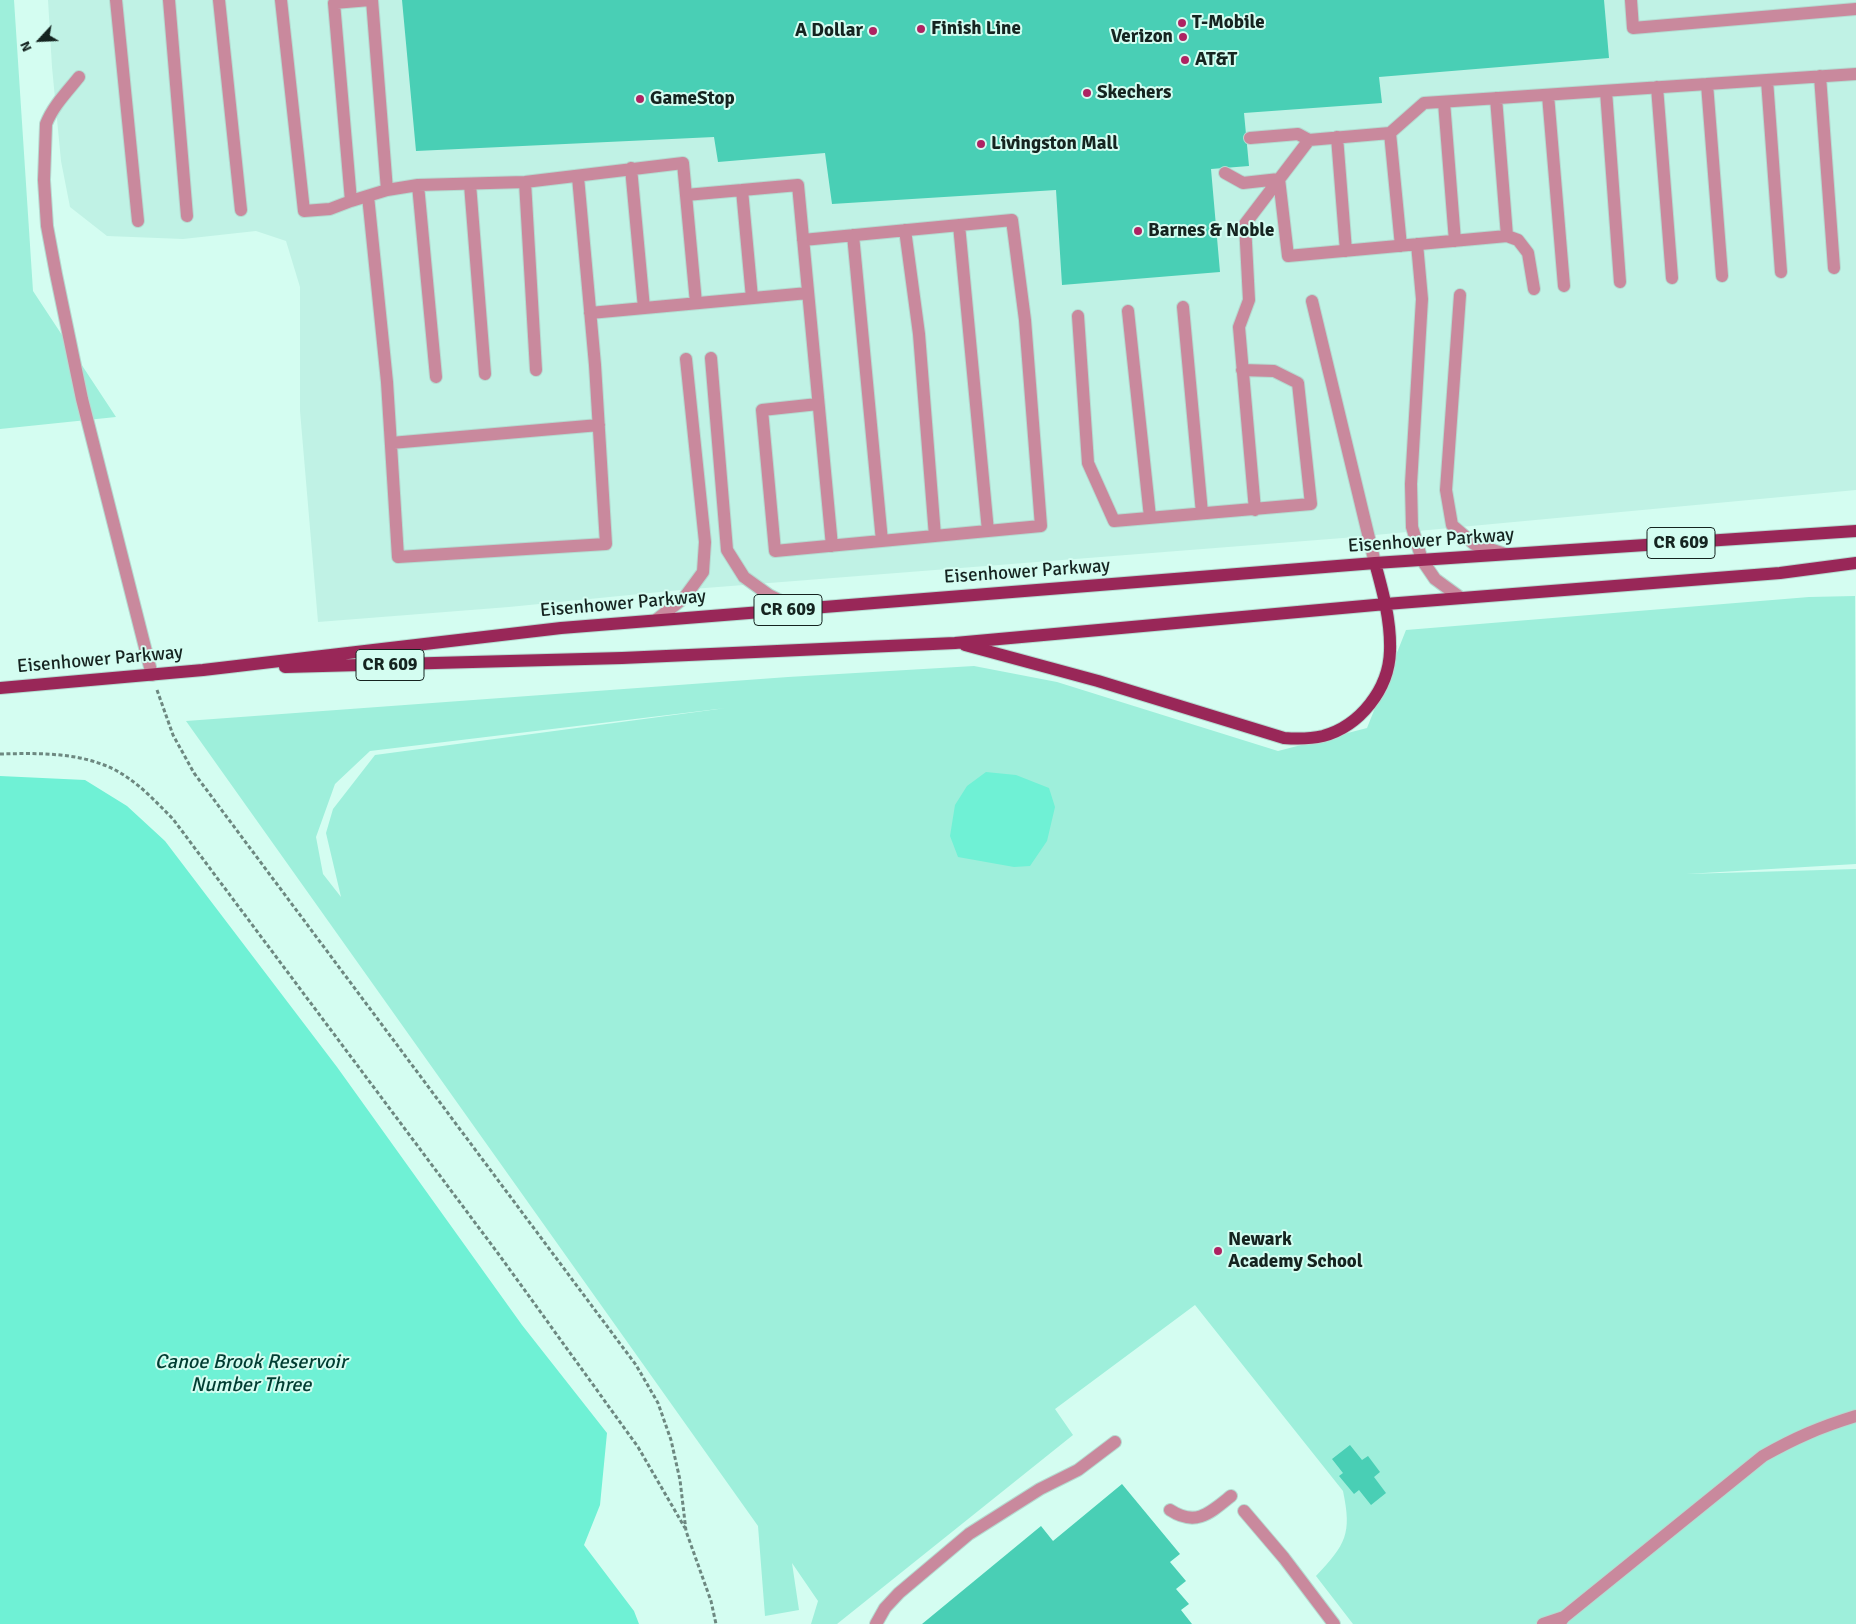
<!DOCTYPE html>
<html>
<head>
<meta charset="utf-8">
<style>
	body { margin:0 }
	#map { position:relative; width:1856px; height:1624px; overflow:hidden; background:#d4fdf1; font-family:Signika,sans-serif }
	canvas { display:block }
	.north { position:absolute; left:15px; top:15px; width:50px; height:50px; -webkit-text-stroke:4px #d4fdf1; paint-order:stroke; rotate:245deg; font-size:14px; font-weight:700; line-height:20px; text-align:center; color:#152420 }
	.north::after { content:''; display:block; margin:auto; width:18px; height:22px; background:#152420; clip-path:polygon(50% 0,100% 100%,50% 72%,0 100%) }
</style>
</head>
<body>
<div id="map">
<canvas width="1856" height="1624"></canvas>
<div class="north">N</div>
</div>
<script>
const ctx = document.querySelector('canvas').getContext('2d');
ctx.lineJoin = 'round';
function paint(path, color) { ctx.fillStyle = color; ctx.fill(path, 'evenodd'); }
function stroke(path, color, width, dash) { ctx.strokeStyle = color; ctx.lineWidth = width; ctx.lineCap = dash ? 'butt' : 'round'; ctx.setLineDash(dash || []); ctx.stroke(path); }
function drawText(font, color, halo, rows, align = 'center') {
  ctx.font = font + ' Signika,sans-serif'; ctx.lineWidth = 4; ctx.setLineDash([]); ctx.textBaseline = 'middle'; ctx.strokeStyle = halo; ctx.fillStyle = color; for (const [text, x, y, turn = 0] of rows) {
    ctx.save(); ctx.translate(x, y); ctx.rotate((+turn || 0) * Math.PI / 180); ctx.textAlign = isNaN(turn) ? turn : align; if (halo) ctx.strokeText(text, 0, 0); ctx.fillText(text, 0, 0); ctx.restore();
  }
}
paint(new Path2D(`
	M48,0h1808v490l-513,48 -663,52 -171,17 -191,15 -18,-211v-124l-14,-46 -30,-10 -73,8 -76,-3 -37,-29 -9,-46 -9,-94z`), '#c0f2e5');
paint(new Path2D(`
	M0,0h14l19,291 83,126 -116,12z
	M1855,596l1,268 -170,10 170,-5v755h-503l-37,-48c30,-32 36,-42 27,-85l-148,-186 -140,104 18,26 -236,189h-26l7,-23 -26,-38 7,47 -34,6 -7,-90 -572,-805 602,-44 186,-11 83,16 221,69 89,-23 39,-98 403,-33zM726,708l-351,47 -42,54 -7,24 15,64 -18,-23 -7,-37 19,-53 35,-33z`), '#9eefdb');
paint(new Path2D(`
	M986,772l30,3 33,13 6,19 -8,34 -17,25 -16,1 -56,-10 -8,-21 5,-31 12,-19z
	M0,776l85,4 42,26 38,35 172,226 185,258 85,108 -7,72 -16,40 50,66 5,13h-639z`), '#6ff1d5');
paint(new Path2D(`
	M402,0h1202l5,58 -230,19 3,26 -138,10 5,53 -38,3 9,103 -158,13 -6,-95 -224,14 -7,-51 -107,9 -4,-25 -298,14z
	M1350,1445l12,15 6,-4 12,16 -6,5 12,16 -15,12 -12,-15 -5,4 -15,-18 4,-3 -11,-14z
	M1122,1484l58,70 -10,8 16,19 -10,8 13,15 -8,6 11,14h-270l119,-98 12,15z`), '#49cfb5');
const minor = new Path2D(`
	M116,0l22,221
	M169,0l18,216
	M219,0l22,210
	M281,0l23,211 26,-2 21,-8 36,-11 31,-5 107,-3 158,-19 13,140
	M372,0l15,190
	M1631,0l2,28 223,-19
	M1820,76l14,192
	M79,77c-12,15 -26,29 -33,47l-2,56 3,46 9,48 26,125 70,276
	M1767,80l14,192
	M1707,84l15,192
	M1657,87l15,191
	M1606,91l14,191
	M1548,95l16,191
	M1496,98l11,138
	M1444,102l11,139
	M1390,133l11,113
	M1337,137l9,114
	M1250,138l48,-4 11,6
	M631,168l13,140
	M1225,173l18,10 36,-4 9,77 219,-20 11,4 10,13 6,36
	M525,182l11,188
	M470,184l15,190
	M418,185l18,192
	M742,190l10,108
	M686,195l112,-10 34,361
	M368,196l19,186 11,175 208,-13 -11,-179 -17,-188
	M351,201l-17,-198 36,-3
	M959,225l29,306
	M905,230l14,104 16,202
	M853,235l29,306
	M803,240l209,-20 13,100 16,206 -266,25 -13,-141 56,-6
	M1417,244l5,55 -11,185 1,43 10,33 13,19 26,19
	M1460,295l-14,195 6,35 22,19 31,10
	M1312,301l63,262
	M1183,307l19,206
	M1128,311l22,206
	M590,313l218,-20
	M1078,316l10,147 26,58 197,-17 -13,-121 -24,-12 -32,-1
	M711,358l16,192 17,27 25,18 28,14
	M391,443l208,-18
	M1255,510l-16,-183 10,-27 -4,-76 64,-84 81,-7 34,-30 432,-29
	M656,620l28,-22 19,-26 2,-30 -19,-183
	M1170,1510c26,17 40,3 61,-14
	M1244,1511l40,47 50,66
	M876,1624l9,-16 14,-15 70,-59 71,-45 38,-19 37,-28
	M1543,1624l21,-7
	M1559,1624l5,-7 199,-161c32,-18 57,-29 93,-40`);
const major = new Path2D(`
	M965,645l133,36 186,57c13,1 26,1 39,-2 37,-10 66,-47 67,-85 1,-30 -7,-59 -15,-88
	M285,667l337,-9 333,-15 431,-39 394,-31 76,-10
	M0,688l203,-18 358,-42 814,-65 481,-32`);
stroke(minor, '#b5dad0', 14);
stroke(major, '#b5dad0', 14);
stroke(new Path2D(`
	M157,690l16,45 21,38 442,592 22,38 13,37 9,40 6,51 25,70 5,23
	M0,754c39,-1 82,-2 117,17 22,12 39,31 56,48l327,437 138,191 47,81`), '#6d8880', 3, [4, 2.5]);
stroke(minor, '#c9899d', 12);
stroke(major, '#992758', 12);
for (const [x, y, r, color] of [
	[1182,23,5,"#ae2362"],
	[921,29,5,"#ae2362"],
	[873,31,5,"#ae2362"],
	[1183,37,5,"#ae2362"],
	[1185,60,5,"#ae2362"],
	[1087,93,5,"#ae2362"],
	[640,99,5,"#ae2362"],
	[981,144,5,"#ae2362"],
	[1138,231,5,"#ae2362"],
	[1218,1251,5,"#ae2362"]
]) { const dot = new Path2D(); dot.arc(x, y, r, 0, 2 * Math.PI); ctx.fillStyle = color; ctx.fill(dot); stroke(dot, '#d4fdf1', 2); }
for (const [x, y, w] of [
	[1681,543,68],
	[788,610,68],
	[390,665,68]
]) { const box = new Path2D(); box.roundRect(x - w / 2, y - 15.5, w, 31, 4); ctx.fillStyle = '#d4fdf1'; ctx.fill(box); stroke(box, '#152420', 1); }
drawText('bold 18px', '#152420', null, [
	["CR 609",1681,543],
	["CR 609",788,610],
	["CR 609",390,665]
]);
drawText('bold 19px', '#152420', '#d4fdf1', [
	["T-Mobile",1192,23],
	["Finish Line",931,29],
	["A Dollar",863,31,"right"],
	["Verizon",1173,37,"right"],
	["AT&T",1195,60],
	["Skechers",1097,93],
	["GameStop",650,99],
	["Livingston Mall",991,144],
	["Barnes & Noble",1148,231],
	["Newark",1228,1240],
	["Academy School",1228,1262]
], 'left');
drawText('19px', '#152420', '#d4fdf1', [
	["Eisenhower Parkway",1431,541,-4],
	["Eisenhower Parkway",1027,572,-4],
	["Eisenhower Parkway",623,604,-5],
	["Eisenhower Parkway",100,660,-5]
]);
drawText('italic 20px', '#003d32', '#d4fdf1', [
	["Canoe Brook Reservoir",251,1363],
	["Number Three",251,1386]
]);
</script>
</body>
</html>
